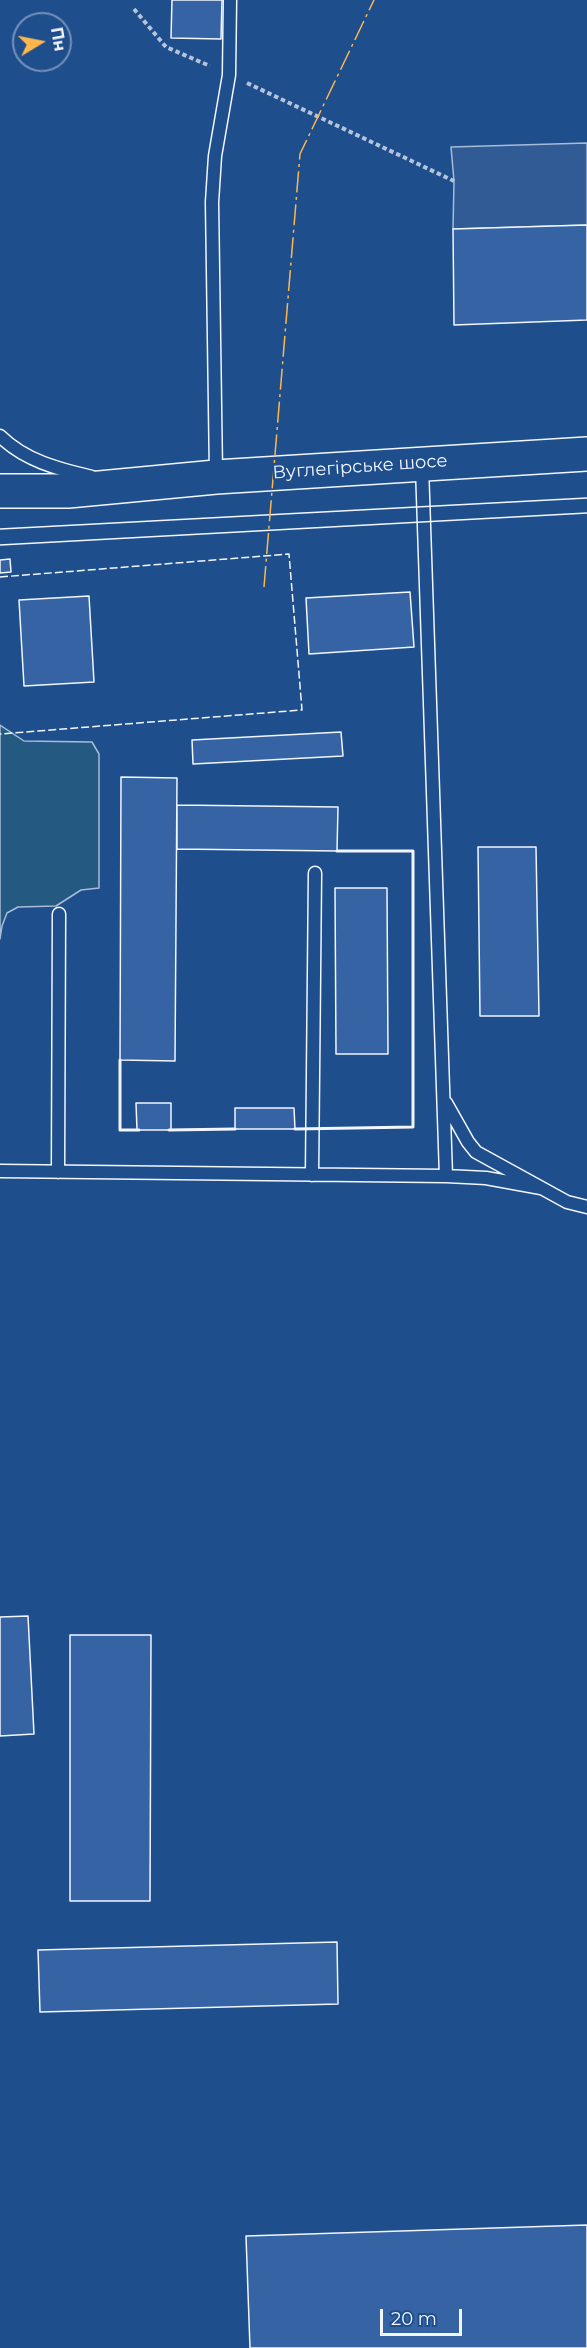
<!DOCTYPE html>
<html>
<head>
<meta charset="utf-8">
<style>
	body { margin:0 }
	#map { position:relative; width:587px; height:2348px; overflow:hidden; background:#1f4e8c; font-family:Montserrat,sans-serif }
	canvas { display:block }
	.north { position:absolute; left:12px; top:12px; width:60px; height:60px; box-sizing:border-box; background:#1f4e8c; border:2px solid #7391ba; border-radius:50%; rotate:80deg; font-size:16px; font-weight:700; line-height:24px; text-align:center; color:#f2f6ff }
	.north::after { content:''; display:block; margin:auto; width:21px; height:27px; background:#ffb74d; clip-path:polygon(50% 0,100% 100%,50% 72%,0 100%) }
	.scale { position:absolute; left:380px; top:2309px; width:82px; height:27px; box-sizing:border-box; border:3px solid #f2f6ff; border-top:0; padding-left:8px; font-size:18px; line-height:21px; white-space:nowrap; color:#f2f6ff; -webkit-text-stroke:4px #1f4e8c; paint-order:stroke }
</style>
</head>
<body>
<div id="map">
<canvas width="587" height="2348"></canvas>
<div class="north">Пн</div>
<div class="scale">20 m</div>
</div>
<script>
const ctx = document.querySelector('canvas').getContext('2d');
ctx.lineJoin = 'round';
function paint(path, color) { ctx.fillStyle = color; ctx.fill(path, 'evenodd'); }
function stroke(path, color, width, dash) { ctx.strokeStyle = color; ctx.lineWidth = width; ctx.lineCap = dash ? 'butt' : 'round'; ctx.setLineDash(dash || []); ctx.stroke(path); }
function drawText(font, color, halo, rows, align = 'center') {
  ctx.font = font + ' Montserrat,sans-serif'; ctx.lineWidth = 4.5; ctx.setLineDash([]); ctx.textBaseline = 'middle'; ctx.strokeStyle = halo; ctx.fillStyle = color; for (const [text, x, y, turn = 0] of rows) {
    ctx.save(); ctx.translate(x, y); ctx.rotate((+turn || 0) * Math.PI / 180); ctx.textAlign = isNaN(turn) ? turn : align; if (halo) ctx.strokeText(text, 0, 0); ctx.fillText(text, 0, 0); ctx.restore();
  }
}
const green = new Path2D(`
	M0,725l24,16 68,1 7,12v134l-18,2 -25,16 -38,1 -11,6 -5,13 -2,13z`);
paint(green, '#245a82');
stroke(green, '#a8bbd7', 1.5);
const parking = new Path2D(`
	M587,143v82l-134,4 1,-48 -3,-34z`);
paint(parking, '#305b95');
stroke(parking, '#a8bbd7', 1.5);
const building = new Path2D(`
	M172,0h50l-1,39 -50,-1z
	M587,225v95l-133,5 -1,-96z
	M10,559l1,13 -11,1v-13z
	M410,592l4,55 -105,7 -3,-56z
	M89,596l5,86 -70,4 -5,-86z
	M341,732l2,24 -150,8 -1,-24z
	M121,777l56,1 -2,283 -55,-1z
	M177,805l161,2 -1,44 -160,-2z
	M478,847h58l3,169h-59z
	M335,888h52l1,166h-52z
	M136,1103h35v27h-34z
	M235,1108h59l1,21h-60z
	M28,1616l6,118 -34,2v-119z
	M70,1635h81l-1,266h-80z
	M337,1942l1,62 -298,8 -2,-62z
	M587,2225v123h-337l-4,-112z`);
paint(building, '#3563a3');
stroke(building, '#f2f6ff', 1.5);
const lane = new Path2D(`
	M0,436c25,25 59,33 92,41
	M422,467l24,709
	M216,474l-4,-272 3,-46 14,-81 1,-75
	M446,1103l22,39 8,10 91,50 20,5
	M0,1171l446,5 40,2 55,10
	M58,1172l1,-258
	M312,1175l3,-302`);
const secondary = new Path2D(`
	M0,491h68l148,-14 371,-23`);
stroke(lane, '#f2f6ff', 15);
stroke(secondary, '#f2f6ff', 36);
stroke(new Path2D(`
	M134,9l32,38 44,19
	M247,83l207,98`), '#b3c4dc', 4, [4.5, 3]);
stroke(lane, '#1f4e8c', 12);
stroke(secondary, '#1f4e8c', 33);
stroke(new Path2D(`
	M0,529l587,-31
	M0,545l587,-32`), '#f2f6ff', 1.5);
stroke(new Path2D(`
	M0,577l289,-23 13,156 -302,24`), '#f2f6ff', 1.5, [8, 3]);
stroke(new Path2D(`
	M120,1060v70h19
	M295,1129l118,-2v-276h-76
	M169,1130l66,-1`), '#f2f6ff', 3);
stroke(new Path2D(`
	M264,587l36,-433 74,-154`), '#ffb74d', 1.5, [21, 4.5, 3, 4.5]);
drawText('18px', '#f2f6ff', '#1f4e8c', [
	["Вуглегірське шосе",360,467,-4]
]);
</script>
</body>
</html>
